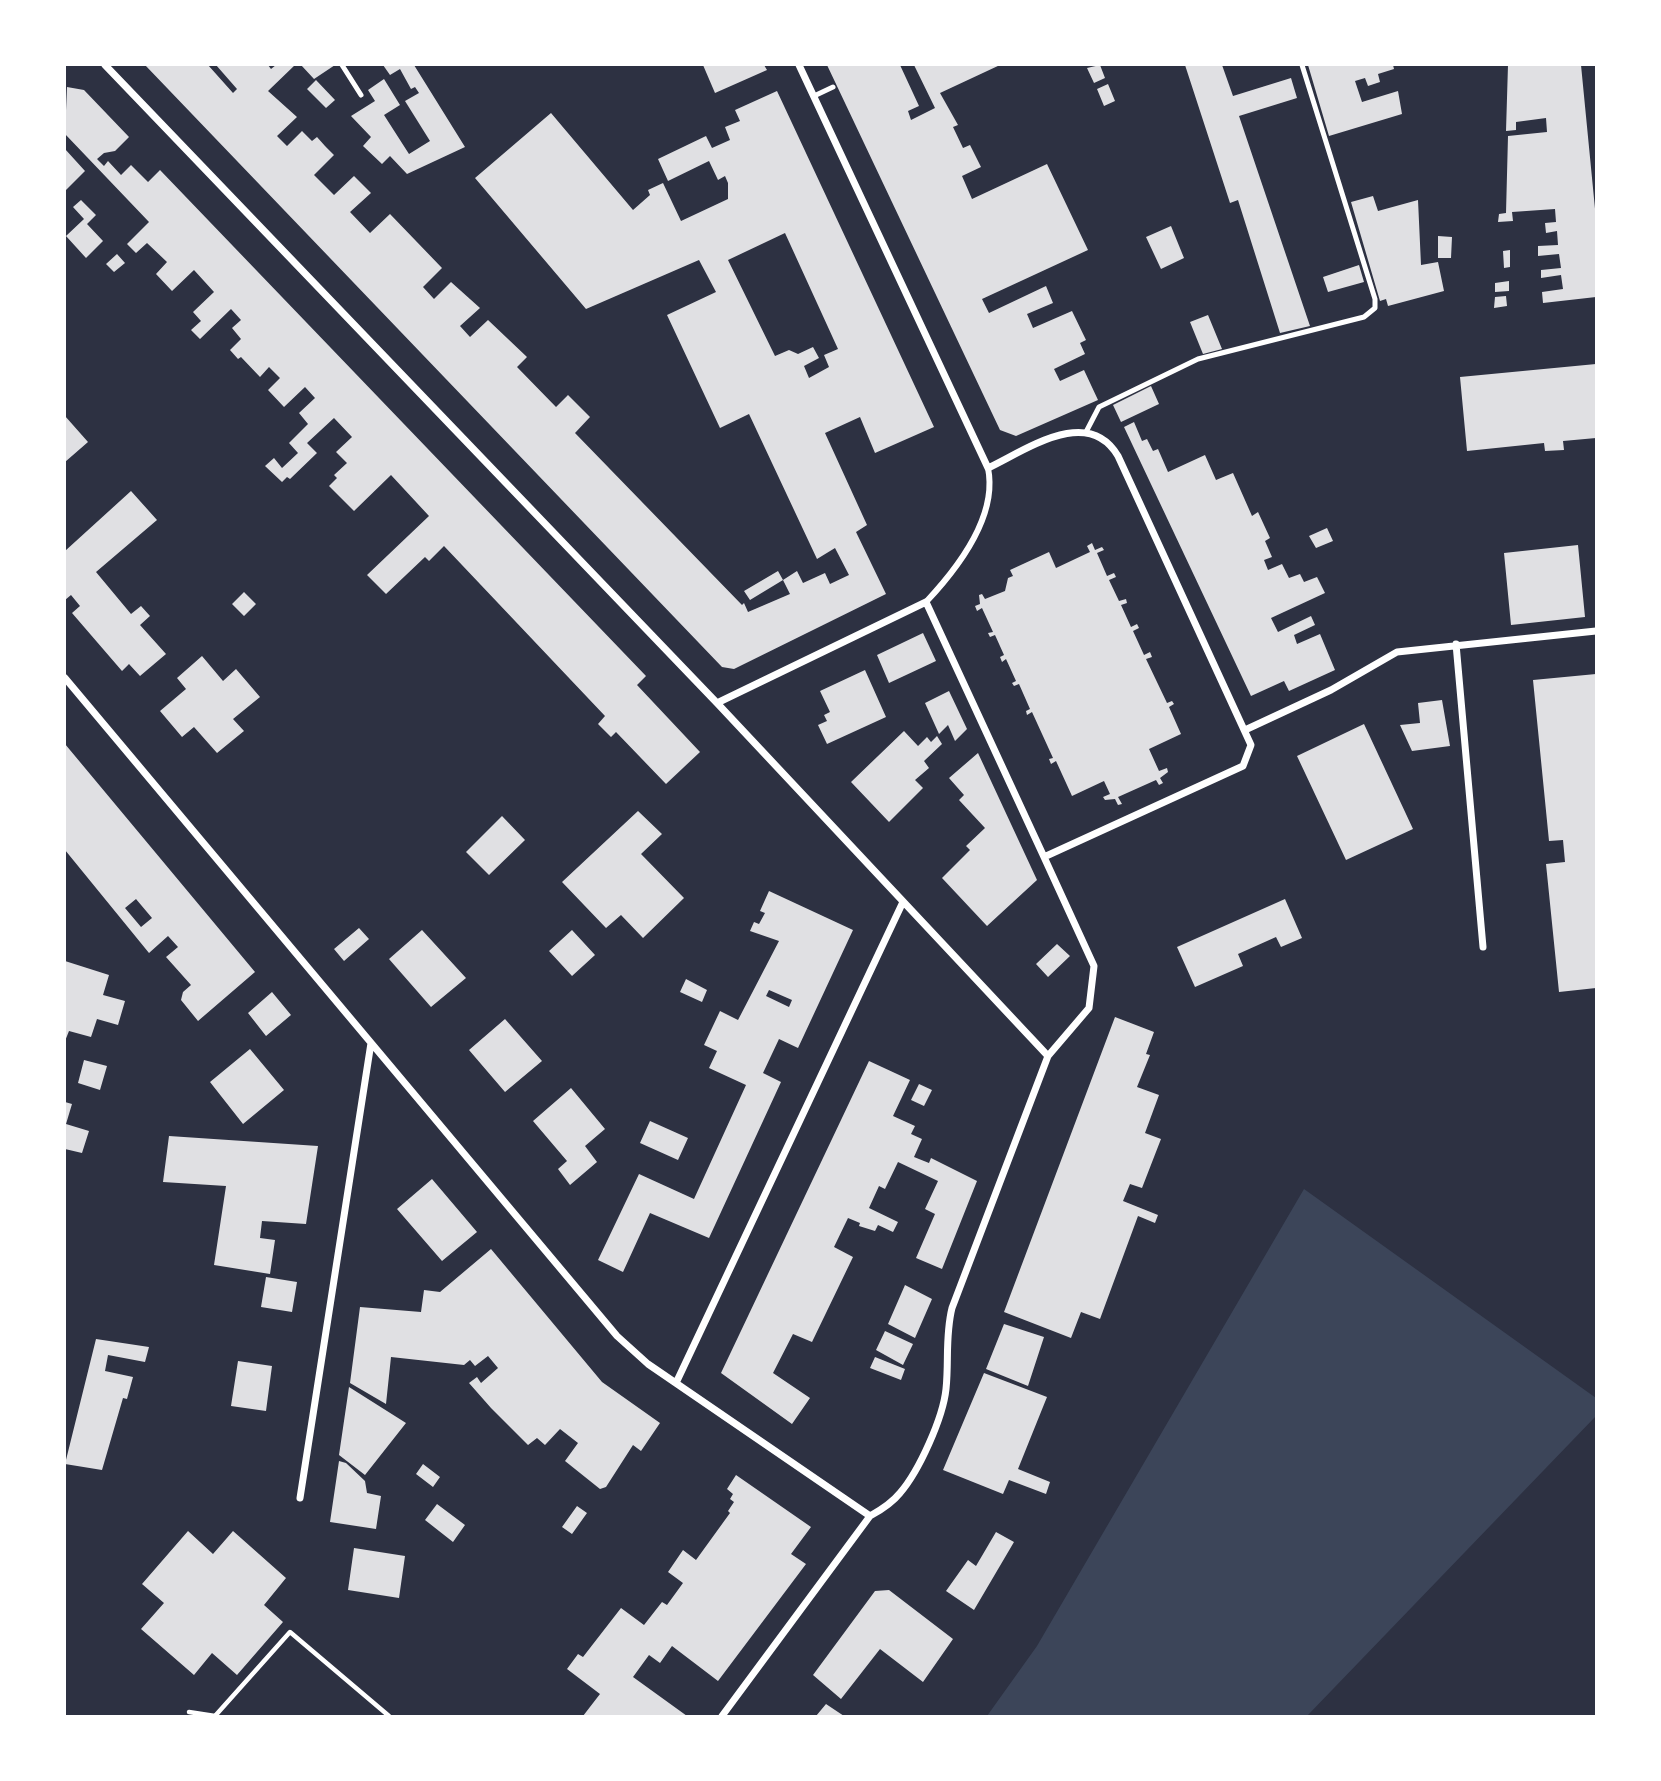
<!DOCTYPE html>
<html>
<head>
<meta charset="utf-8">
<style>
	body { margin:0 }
	#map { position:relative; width:1661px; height:1781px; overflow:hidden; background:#2d3142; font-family:Quicksand,sans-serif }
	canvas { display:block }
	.frame { position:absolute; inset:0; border:66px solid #fff; pointer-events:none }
</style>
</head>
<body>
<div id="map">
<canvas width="1661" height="1781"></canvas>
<div class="frame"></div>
</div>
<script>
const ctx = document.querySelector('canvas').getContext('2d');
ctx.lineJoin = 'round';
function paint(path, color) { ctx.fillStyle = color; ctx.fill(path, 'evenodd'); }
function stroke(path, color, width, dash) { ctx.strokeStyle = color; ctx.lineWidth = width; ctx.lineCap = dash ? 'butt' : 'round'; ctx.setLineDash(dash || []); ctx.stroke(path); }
paint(new Path2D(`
	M1304,1189l292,209v18l-289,300h-320l50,-70z`), '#3c4559');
paint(new Path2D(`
	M145,65h63l25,28 4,-4 -21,-24h52l3,4 5,-4h19l-27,26 29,26 -20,19 10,10 15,-15 10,10 5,-4 8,9 9,9 -20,20 20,20 20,-19 17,17 -21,19 20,21 20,-19 52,54 -19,19 11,12 17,-17 29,26 -20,18 10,11 18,-17 39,37 -10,10 39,40 12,-12 22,22 -15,16 167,172 2,-2 4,9 42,-18 -7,-14 14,-9 6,12 22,-10 5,11 19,-9 -14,-27 -18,11 -68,-145 -29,14 -53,-113 49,-23 -17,-32 -113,49 -111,-131 76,-65 82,97 17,-15 -2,-5 15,-7 18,38 47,-22v-16l-3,-7 -7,4 -9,-19 -41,20 -10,-22 48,-23 6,12 18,-8 -5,-13 15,-6 -5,-11 42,-19 157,336 -59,26 -15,-36 -35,16 42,92 -11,7 30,62 -152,75 -12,-2zM785,233l53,116 -14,6 5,12 -20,11 -5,-12 15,-8 -6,-11 -15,7 -9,-4 -14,6 -47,-96z
	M301,65h34l-21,14z
	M383,65h31l51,82 -58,27 -17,-18 -8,8 -19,-18 8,-9 -20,-21 24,-15 -7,-11 16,-11 16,26 -16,10 25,39 21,-13 -25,-40 14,-8 -4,-6 -4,2 -11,-20 -10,6z
	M703,65h61l3,5 -52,23z
	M827,65h73l19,41 -11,5 3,9 24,-12 -21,-43h86l-60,28 18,32 -5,2 10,21 7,-3 11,22 -19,9 10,23 75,-35 41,86 -106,49 7,14 57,-27 7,17 -26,11 6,14 39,-17 14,29 -6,3 5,11 -31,15 6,12 24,-11 14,30 -82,36 -16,-6z
	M1100,65l5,13 -11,5 -7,-15z
	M1185,65h37l11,31 58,-18 6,20 -58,18 71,210 -30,7 -42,-133 -8,3z
	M1308,65h85l1,4 -16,5 2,8 -12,4 -3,-8 -10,3 7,21 36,-11 4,23 -73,22z
	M1508,65h73l15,154v78l-53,6 -1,-11 21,-3 -2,-14 -20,3v-8l20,-2 -2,-14 -21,2v-10l20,-1 -1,-14 -11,2 -1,-10 11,-1 -1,-13 -43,3 1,9 -15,1 1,-8 7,-1 2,-77 39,-4 -1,-14 -30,4v8l-10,1z
	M316,80l19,20 -9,8 -19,-19z
	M1108,84l7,17 -11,5 -7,-17z
	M67,87l17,3 45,47 -14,14 -11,2 -7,6 7,7 4,-5 13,14 10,-10 17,17 12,-12 486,506 -9,9 63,67 -34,32 -50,-52 -5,5 -13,-13 7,-8 -161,-170 -15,15 -4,-4 -39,37 -19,-19 62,-59 -38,-41 -37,36 -25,-25 8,-8 -3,-3 13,-12 -11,-11 16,-15 -18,-19 -27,25 10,10 -27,26 -3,-2 -5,5 -17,-16 9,-8 8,10 16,-15 -9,-10 19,-19 -9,-11 16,-15 -10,-11 -21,20 -16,-17 12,-12 -11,-11 -9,10 -19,-20 -3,2 -8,-9 11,-11 -9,-11 9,-8 -10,-11 -31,30 -9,-9 10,-9 -8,-9 21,-20 -20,-22 -22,21 -16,-17 11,-12 -20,-19 -11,10 -9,-9 22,-22 -84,-88z
	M65,149l20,22 -20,20z
	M1373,196l5,15 40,-11 3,65 17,-3 6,29 -56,15 -2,-7 -6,2 -29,-99z
	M81,200l15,15 -9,9 16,17 -17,17 -20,-22 18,-17 -11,-12z
	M1171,226l13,32 -23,11 -15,-32z
	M1438,236l14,1 -1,21h-13z
	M1510,250v17l-6,1 -1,-17z
	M117,254l8,9 -11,9 -8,-8z
	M1359,265l5,17 -36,10 -5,-15z
	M1509,281v10l-14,1v-9z
	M1506,296l1,10 -13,2 1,-11z
	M1208,315l14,34 -19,5 -13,-32z
	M1596,364v74l-33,3 1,9 -19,1 -1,-8 -77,8 -7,-74z
	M1151,386l8,18 -38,18 -8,-17z
	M65,416l23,26 -23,20z
	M1134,422l8,19 5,-2 6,12 5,-2 10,23 37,-17 11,25 17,-7 19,43 6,-4 12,26 -5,3 7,16 -8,3 4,10 14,-6 7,14 11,-4 4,8 13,-5 8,16 -54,25 7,14 33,-16 4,9 -21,10 3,9 23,-10 15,36 -46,21 -5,-10 -33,15 -127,-269z
	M131,491l26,29 -61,52 35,42 10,-8 9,10 -10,9 26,29 -26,22 -11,-12 -7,7 -50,-58 8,-7 -9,-11 -6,5v-49z
	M1327,528l6,13 -17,7 -7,-12z
	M1092,543l3,7 7,-3 2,3 -7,3 10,23 7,-3 2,4 -7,3 10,21 7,-2 1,4 -6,2 10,22 6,-3 2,4 -6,3 11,24 6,-3 2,5 -6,2 21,44 5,-2 2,3 -5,3 12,27 -32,15 10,22 8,-3 1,4 -8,6 3,5 -4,2 -3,-5 -38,17 4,7 -4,1 -3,-6 -10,1 -2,-3 7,-3 -6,-13 -32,15 -16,-35 -5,3 -2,-5 4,-1 -21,-46 -5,3 -1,-4 4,-2 -11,-25 -5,2 -2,-3 4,-2 -10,-22 -4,3 -2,-5 4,-2 -9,-20 -5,2 -2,-4 5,-1 -11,-24 -5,3 -2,-5 5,-2 -1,-9 3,-1 3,5 20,-8 3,-13 5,-2 -3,-6 39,-18 7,16 34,-16 -3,-6z
	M1578,545l7,72 -74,8 -7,-72z
	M778,571l5,9 -33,20 -6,-9z
	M244,592l12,12 -12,12 -12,-12z
	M923,633l13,28 -47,22 -12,-28z
	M202,656l21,25 13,-12 24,28 -27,22 11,12 -27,22 -23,-26 -12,10 -22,-26 26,-22 -9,-11z
	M865,670l21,47 -59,27 -9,-19 9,-4 -3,-6 6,-3 -10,-21z
	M1596,674v314l-37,4 -13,-128 19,-2 -2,-22 -14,1 -16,-161z
	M949,691l18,38 -12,12 -7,-16 -9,9 -14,-31z
	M1442,700l8,46 -38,5 -12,-26 20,-2 -2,-20z
	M1364,724l49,105 -67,31 -49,-104z
	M904,731l14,15 9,-9 4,5 6,-6 5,8 -18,17 5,7 -14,12 8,8 -34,34 -38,-40z
	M65,744l190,228 -57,49 -17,-21 2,-8 8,-7 -25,-28 12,-10 -10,-11 -19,17 -84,-103zM136,899l16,19 -11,9 -16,-19z
	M978,753l59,127 -50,46 -45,-48 28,-28 -4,-4 19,-18 -26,-28 5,-5 -15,-17z
	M638,811l24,23 -21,20 43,44 -41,40 -22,-23 -15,13 -44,-46z
	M502,816l23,24 -36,35 -23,-23z
	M769,891l84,39 -55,118 -19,-9 -16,34 18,9 -72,156 -59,-25 -27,59 -25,-12 41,-86 55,25 52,-114 -37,-17 8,-17 -13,-6 16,-34 18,9 41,-79 -29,-10 4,-9 5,2 6,-11 -5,-2zM769,990l23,10 -3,7 -23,-11z
	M1285,899l17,39 -21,9 -5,-10 -38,17 5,12 -48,21 -18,-40z
	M359,928l10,11 -25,22 -10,-12z
	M422,930l44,48 -35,29 -42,-48z
	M572,930l23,25 -23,21 -23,-25z
	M1057,944l13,12 -22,21 -12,-13z
	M65,961l44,14 -6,20 22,6 -7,24 -21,-6 -6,18 -22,-6 -4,10z
	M686,979l21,11 -5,12 -22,-10z
	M272,992l19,23 -25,21 -18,-23z
	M1115,1017l39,15 -8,22 4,1 -13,32 22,8 -14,38 16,6 -19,49 -12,-4 -7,17 35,14 -3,8 -17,-7 -38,103 -19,-7 -10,26 -67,-26z
	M505,1019l37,42 -37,31 -36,-42z
	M250,1049l34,41 -41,34 -33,-42z
	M84,1060l23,6 -7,24 -22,-7z
	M869,1061l41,19 -17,36 22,10 -4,8 11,5 -8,18 15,6 2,-5 46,23 -35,88 -26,-11 19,-44 -10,-5 13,-28 -40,-19 -13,27 -6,-3 -10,22 29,14 -5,10 -15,-7 -3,6 -16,-5 1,-3 -12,-5 -14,29 19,10 -41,85 -19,-8 -20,39 37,25 -18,26 -71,-51z
	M919,1084l13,6 -8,16 -13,-6z
	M571,1088l34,41 -20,17 12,16 -27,23 -12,-16 9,-8 -34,-40z
	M65,1102l7,2 -6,20 23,7 -7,22 -17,-4z
	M650,1121l38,17 -10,22 -38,-17z
	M169,1136l149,10 -12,78 -44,-3 -2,17 15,2 -5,34 -56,-9 12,-79 -63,-4z
	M432,1179l45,53 -35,29 -45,-52z
	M491,1249l111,133 58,41 -19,28 -8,-6 -27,42 -6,2 -35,-28 13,-18 -18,-14 -15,16 -8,-7 -9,7 -37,-37 -22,-25 8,-6 4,6 17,-15 -10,-12 -13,10 -5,-6 -6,5 -73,-8 -5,47 -36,-21 10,-76 61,5 3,-22 16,2z
	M266,1277l31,5 -5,30 -31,-5z
	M905,1285l27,14 -17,39 -27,-14z
	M1004,1324l40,13 -16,49 -42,-17z
	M885,1331l28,13 -10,21 -27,-15z
	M96,1339l53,8 -4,15 -37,-7 -3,16 28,6 -6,22 -4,-1 -21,72 -37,-6z
	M875,1357l30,12 -4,11 -31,-12z
	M238,1361l34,5 -6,45 -35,-5z
	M984,1373l63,24 -29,72 32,13 -4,12 -37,-14 -6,14 -60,-24z
	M349,1387l57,36 -41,52 -26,-20z
	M339,1461l7,2 19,18 2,12 14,3 -5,33 -46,-7z
	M423,1464l17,13 -7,10 -17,-13z
	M736,1475l75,52 -20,27 15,10 -88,117 -46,-35 -12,17 -11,-8 -16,22 54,39h-104l17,-22 -33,-25 11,-15 5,3 38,-49 23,17 18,-23 5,3 16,-22 -15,-11 15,-22 13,10 34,-47 -2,-2 6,-9 -4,-3 3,-5 -6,-5z
	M437,1504l28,21 -12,17 -28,-22z
	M577,1506l10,7 -15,21 -10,-7z
	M188,1531l25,23 20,-23 53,47 -22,27 19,17 -46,53 -25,-22 -18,22 -53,-46 23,-26 -22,-19z
	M996,1532l18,10 -40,68 -28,-19 22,-31 8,6z
	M354,1548l51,8 -6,42 -51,-8z
	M889,1590l64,49 -30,43 -43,-33 -39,50 -28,-24 62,-84z
	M826,1704l18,12h-28z`), '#e0e0e3');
stroke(new Path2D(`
	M189,1712l26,4 75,-84 99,84`), '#fff', 4.5);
stroke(new Path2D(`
	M342,65l19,30
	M814,96l19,-9
	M1086,432l13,-25 99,-48 166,-42 11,-9v-9l-73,-234`), '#fff', 5);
stroke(new Path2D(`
	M926,602c31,-33 72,-85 62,-134`), '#fff', 6);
stroke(new Path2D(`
	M105,65l612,638 331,353
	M1456,644l27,303
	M65,678l552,658 31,28 222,152
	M717,703l209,-101 118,255 199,-91 8,-21 -133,-289c-30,-51 -92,-6 -130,12l-189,-403
	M1245,730l86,-40 66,-38 199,-21
	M676,1383l226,-479
	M300,1498l71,-455
	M722,1716l148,-200c11,-6 22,-13 30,-23 19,-22 43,-75 46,-104 3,-28 -1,-53 6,-81l96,-252 41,-48 5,-42 -50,-109`), '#fff', 7);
</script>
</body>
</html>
